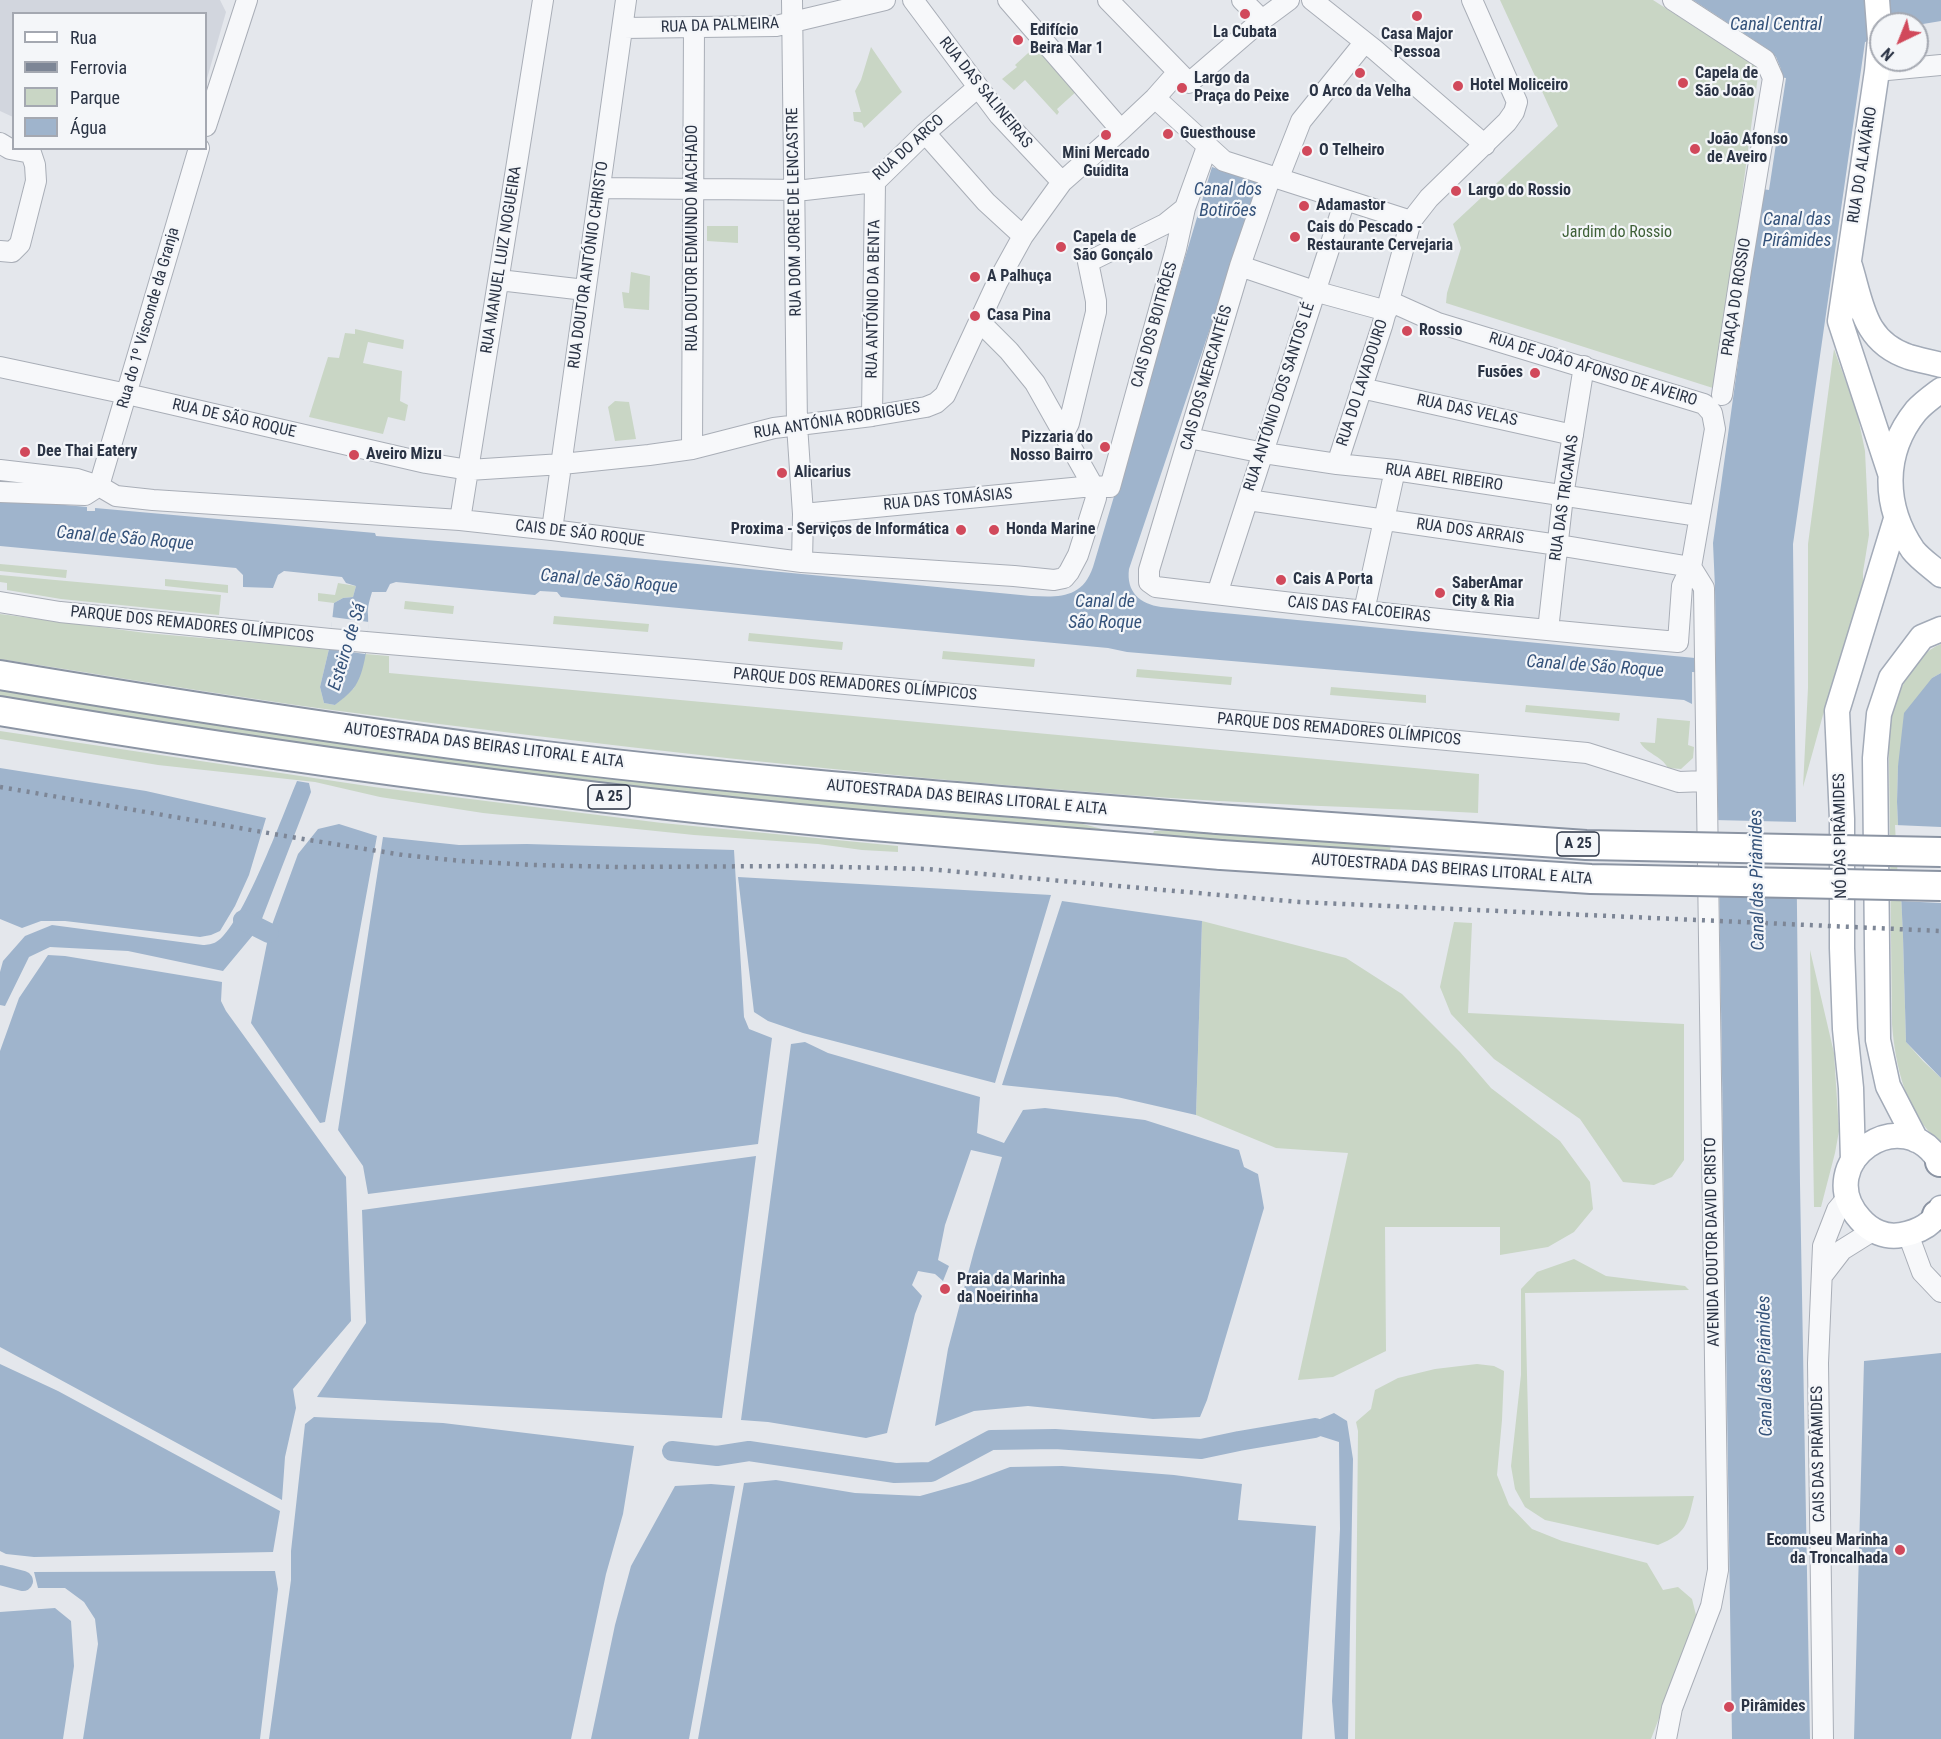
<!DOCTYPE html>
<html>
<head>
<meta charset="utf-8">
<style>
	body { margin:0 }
	#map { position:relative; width:1941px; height:1739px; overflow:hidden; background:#e4e7ec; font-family:"Roboto Condensed",sans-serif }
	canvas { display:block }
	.legend { position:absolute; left:12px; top:12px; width:195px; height:138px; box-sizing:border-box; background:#f4f6f9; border:2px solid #a4a8b1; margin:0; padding:8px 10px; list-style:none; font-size:18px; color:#2b3445 }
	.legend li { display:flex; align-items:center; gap:12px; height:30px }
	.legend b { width:30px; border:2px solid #a4a8b1 }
	.north { position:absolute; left:1869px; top:12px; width:60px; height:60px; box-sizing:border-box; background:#f4f6f9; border:2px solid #a4a8b1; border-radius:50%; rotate:223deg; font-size:16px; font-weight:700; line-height:24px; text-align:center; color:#2b3445 }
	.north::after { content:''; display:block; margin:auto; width:21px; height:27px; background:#d1495b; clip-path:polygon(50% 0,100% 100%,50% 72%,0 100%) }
</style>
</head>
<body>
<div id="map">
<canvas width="1941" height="1739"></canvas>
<ul class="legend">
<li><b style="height:8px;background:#fff"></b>Rua</li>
<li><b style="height:8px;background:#7d8696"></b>Ferrovia</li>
<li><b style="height:16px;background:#c9d6c5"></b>Parque</li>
<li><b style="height:16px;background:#9fb4cc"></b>Água</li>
</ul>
<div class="north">N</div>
</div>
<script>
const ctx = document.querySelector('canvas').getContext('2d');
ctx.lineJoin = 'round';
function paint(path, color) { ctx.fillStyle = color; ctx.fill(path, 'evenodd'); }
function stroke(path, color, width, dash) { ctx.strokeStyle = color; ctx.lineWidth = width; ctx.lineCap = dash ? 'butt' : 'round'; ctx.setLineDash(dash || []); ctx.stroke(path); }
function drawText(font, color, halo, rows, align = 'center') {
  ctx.font = font + ' "Roboto Condensed",sans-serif'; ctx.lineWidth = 4.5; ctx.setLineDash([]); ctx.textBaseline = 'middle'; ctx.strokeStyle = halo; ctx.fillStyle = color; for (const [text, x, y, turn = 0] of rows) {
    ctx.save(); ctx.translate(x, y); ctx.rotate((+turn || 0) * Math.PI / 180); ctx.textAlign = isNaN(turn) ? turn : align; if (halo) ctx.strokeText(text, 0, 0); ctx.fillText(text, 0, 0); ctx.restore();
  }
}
paint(new Path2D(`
	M0,0h220l6,12 -20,70v-68h-192l-1,103 -13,-6z`), '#d2d6de');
paint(new Path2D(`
	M1500,0h153l106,68 -43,321 -270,-86 1,-10 14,-45 -8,-24 105,-98z
	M1039,43l39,47 -21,19 2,3 -2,3 -32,-35 -11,10 -12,-11 15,-12 -2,-2z
	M871,47l31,45 -38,36 -2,-5 -8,-2 -1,-9h8l-6,-21 6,-11z
	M707,226h31v17l-31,-2z
	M631,272l19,4 -1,34 -25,-2 -2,-16 7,1z
	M355,329l49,11 -1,9 -35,-7 -5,21 39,8 -2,30 8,4 -3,16 -17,-4 -5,17 -74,-17 19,-60 11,1 6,-25 10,1z
	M1834,349l23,63 8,39 4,84 -6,37v19l-18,62 -22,62 -20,72 5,-99v-144z
	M615,401l14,1 7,37 -21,2 -7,-34z
	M0,564l67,6 -1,8 -66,-7z
	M0,575l221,20 -2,20 -158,-16 -54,-9v-7l-7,-1z
	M165,579l63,6v8l-63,-7z
	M338,583l18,3 -3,11 -10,1 -9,5 -16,-2v-8l17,2z
	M405,601l49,5 -1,8 -49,-5z
	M0,614l146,19 183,16 -9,38 4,16 11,2 19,-17 11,-34 24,2v17l1090,101 -1,39c-117,-6 -234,-9 -351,-18 -266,-20 -531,-50 -795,-85 -111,-15 -221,-34 -332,-51z
	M554,616l95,8 -1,8 -95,-8z
	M749,633l94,9 -1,8 -94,-9z
	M1941,644v29l-9,5 -34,88 -1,36 6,135 3,105 17,19 18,17v64c-35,-25 -46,-78 -49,-118l-3,-265c0,-9 -1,-19 0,-28 4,-30 22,-76 52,-87z
	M943,651l92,8 -1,8 -92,-8z
	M1137,669l95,8 -1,8 -95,-8z
	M1331,687l95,8v8l-96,-8z
	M0,690l345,53 584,66 150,14 23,6 -2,2 -344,-29 -255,-29 -501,-74z
	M1526,705l94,8 -1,8 -94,-9z
	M1657,718l33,3 -2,24 6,2 -1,11 -12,11 -13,-1c-7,-13 -22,-14 -28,-26l15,1z
	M0,731l374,56 288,36 236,23v6l-36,-2 -44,-6 -124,-9 -211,-22 -103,-16 -65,-15 -157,-17 -158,-26z
	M1185,830l206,12 -1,10 -206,-11 -31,-7 1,-3z
	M1202,921l144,37 56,36 58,58 31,36 69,53 30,41 3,27 -19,23 -26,15 -48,8v-28h-115l1,124 -53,26 -35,3 50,-227 -72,-5 -80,-33z
	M1454,922l18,1 -4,90 216,11v136l-12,17 -18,8 -31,-3 -43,-63 -86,-60 -43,-45 -11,-27z
	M1810,950l24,103 5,78 -4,22 -14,54h-7z
	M1574,1259l32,17 79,10 4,4 -164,3 5,205 164,-2c-7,29 -7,37 -36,49l-113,-25 -20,-13 -10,-18 -4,-23 10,-91v-86l16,-17z
	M1477,1364l17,2 10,5 -2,49 -5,55 12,30 23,24 30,12 85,22 16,27 15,-3 14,12 5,20 -46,120h-296l3,-308 -2,-9 15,-13 4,-19 23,-12 37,-9z`), '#c9d6c5');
paint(new Path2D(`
	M1693,0h248v21l-24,4 -36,-1v14l-16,4 -72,502 7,640 10,555h-78l-16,-1066 -24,-1v32l-8,-4 -557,-48 -19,-4 -547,-51 -4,-5 -17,-1 -5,4 -139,-13 -6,2 -4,8h-14c-2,7 -5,16 -4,23 1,20 -2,59 -15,74 -5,6 -12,11 -18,16l-11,-2 -4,-16 9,-38 5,-46 9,-5 10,-1 3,-11 -10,-3 -4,-6 -58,-6 -6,4 -5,13 -30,-1v-12l-7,-7 -236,-22v-47l87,8v4h8v-3l280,25 1,3 186,15 469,45c28,1 51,3 62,-29l119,-400 47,16 -130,386c-3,23 11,35 32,38l555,53 -1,-72 -2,-45 49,-354 19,-120 -5,-12 -7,-7z
	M1941,673v405l-35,-36 -3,-105 -6,-135 1,-36 6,-53 28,-35z
	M0,768l146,23 120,27 -17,57 -14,31 -15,25 -9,4 -11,2 -135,-16h-24l-19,7 -22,-9z
	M297,781l12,2 2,9 -53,137 -35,42 -95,-20 -78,-4 -21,10 -24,49 -5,-1v-33l3,-11 22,-25 27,-11 151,20c4,0 10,-1 13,-3 25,-13 68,-130 81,-161z
	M339,824l38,12 -52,286 -5,1 -69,-100 18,-90 29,-79 20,-25z
	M383,837l76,8 68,-1 207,6 10,167 5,12 23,9 -14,106 -390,50 -5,-28 -25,-36z
	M738,877l313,18 -56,188 -192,-50 -35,-12 -14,-9z
	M1062,901l140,20 -6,194 -79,-18 -115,-12z
	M48,955l17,1 157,26 -1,19 5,10 120,166 5,144 -58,68 3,19 -11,49 -3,43 -282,-153v-296l19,-53z
	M805,1042l23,11 152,44 -3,36 27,10 19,-33 22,-2 100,12 94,30 5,17 14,7 6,34 -57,192 -7,17 -47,2 -125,-13 -54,5 -39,15 13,-77 26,-98 28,-94 -31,-7 -26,75 -7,35 11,6 -6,15 -8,-7 -17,-3 -6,14 10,11 -7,18 -28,119 -21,5 -98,-16 -27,-2 50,-376z
	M756,1156l-34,262 -405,-21 49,-74 -4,-113z
	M1941,1353v386h-87l10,-378z
	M0,1364l58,27 222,120 -7,41 -239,5 -28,-3 -6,-3z
	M1334,1413l13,8 6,38 -5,280h-13l-3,-38 8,-172 -1,-87 -22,-7 -4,-13z
	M314,1417l129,6 191,23 -11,68 -17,60 -35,165h-302l22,-159v-29l14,-127z
	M1062,1466l112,9 68,9 -4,36 78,6 -14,213h-604l46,-256 32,-3 79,13 65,3 50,-14 40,-15z
	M711,1484l24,2 -46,253h-98l24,-114 16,-59 44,-80z
	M275,1571l3,18 -18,150h-177l15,-95 -3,-25 -11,-17 -19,-14h-27l-4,-16z
	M55,1608l16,13 3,45 -11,73h-63v-127z`), '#9fb4cc');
paint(new Path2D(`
	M1779,77l7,1 -17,112 -7,-1z
	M332,617l37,5 -4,32 -36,-5z
	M1714,820l85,2 1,76 -84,-3z
	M1895,825l46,2v76l-42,-2z`), '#e4e7ec');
stroke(new Path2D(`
	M243,920l26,13
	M672,1451l45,5 32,-5 146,22 36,-1 60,-32 64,-1 146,10 38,-8 76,-13
	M0,1575l23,6`), '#9fb4cc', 20);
const minor = new Path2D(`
	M792,0l5,425 6,89 -1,48
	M913,0l86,115 63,67
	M1008,0l113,130
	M1108,0l81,83 73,-63 27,-20
	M1242,0l20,20
	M1312,0l63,50 110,95
	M1673,0l92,60 8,18 -32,192 -19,125
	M623,28l153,-2 109,-26
	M1877,71l64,-6
	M1155,98l69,63 187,60
	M206,126l41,-126
	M925,133l61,69 37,34
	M0,143l10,6 21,4
	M1271,176l-31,90 -91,304v12l7,5c174,21 348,40 522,55l4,-56 9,-19 24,-138 -3,-16 -8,-9 -266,-81 -49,-22
	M1279,177l22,-56 63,-78
	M600,188l205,2 70,-8 50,-49 52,-45
	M0,251l12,1 8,-8 16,-63 -1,-16 -4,-12
	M1240,266l74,25 73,20
	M499,280l86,10
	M0,367l127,27 299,69 43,7 93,-6 87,-9 43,-6 82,-21 98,-12 54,-9 10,-4 9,-8 52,-112 26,-47 39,-54 59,-52 34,-32 23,-26
	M1361,388l212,47
	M872,416l3,-234
	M1064,433l5,-10 27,-111v-11l-8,-39 77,-38 20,-16
	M1189,438l75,15 73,11 58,6 304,46
	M692,449l2,-422
	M1337,464l45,-138 29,-105 18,-23 78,-76 7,-10 3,-10 -45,-102
	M0,470l77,9 22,7 17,10 37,4 307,20 92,10 250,32 212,14 40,4 10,-2 5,-6 9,-17 18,-57 -3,-12 -58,-103 -26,-32 -29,-29
	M99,486l100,-338
	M0,492l85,3 14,-9
	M1248,500l310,45 133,22
	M803,514l290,-28 17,1 66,-238 9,-41 22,-61
	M460,520l83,-520
	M552,530l74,-530
	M1217,594l128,-394
	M0,602l60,10 270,27 365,31 892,83 92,29 27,-1
	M1364,611l31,-141
	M1548,630l15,-134 21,-130
	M1908,1234l14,38 19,20
	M1822,1276l20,-26 32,-20
	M1666,1739l6,-31 39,-102 7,-36 -14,-982 -13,-21
	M1823,1739l-5,-376 5,-117 14,-36 10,-12`);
const major = new Path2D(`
	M1877,0l3,39 -3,32 -37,250 50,152
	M1850,266c12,40 14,76 59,91 10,3 21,5 32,8
	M1941,390c-8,6 -18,13 -25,21 -34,42 -33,95 -3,139 7,9 19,17 28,25
	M1916,1140l-28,-54 -10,-46 -3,-282 4,-44 12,-36 31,-41 19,-8
	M1853,1161l-2,-73 -6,-59 -3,-81v-129l-5,-108 59,-192
	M1941,1164c-37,-67 -131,-1 -81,55 10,12 26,19 41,16 17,-3 33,-11 40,-27`);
const highway = new Path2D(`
	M0,675c168,28 336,54 505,76 237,30 474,48 712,68
	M0,711c282,47 566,86 851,113 123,11 246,20 370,31
	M1940,1162h1
	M1937,1215l4,-1`);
stroke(minor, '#a9aeb7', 22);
stroke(major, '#a3abb8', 27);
stroke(highway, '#8b94a3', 32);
stroke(minor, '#f7f8fa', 20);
stroke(major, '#fff', 24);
stroke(highway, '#fff', 28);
stroke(new Path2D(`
	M0,787l309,53 94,15 59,6 70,4 86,2 183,-1 126,3 372,33 642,29`), '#7d8696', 4.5, [3, 6]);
const highwayBridge = new Path2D(`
	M1217,819l369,26 355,7
	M1221,855l370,24 350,7`);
stroke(highwayBridge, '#8b94a3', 32, []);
stroke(highwayBridge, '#fff', 28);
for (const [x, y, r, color] of [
	[1245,14,6,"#d1495b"],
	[1417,16,6,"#d1495b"],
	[1018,40,6,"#d1495b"],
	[1360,73,6,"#d1495b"],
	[1683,83,6,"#d1495b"],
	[1458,86,6,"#d1495b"],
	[1182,88,6,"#d1495b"],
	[1168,134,6,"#d1495b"],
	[1106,135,6,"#d1495b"],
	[1695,149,6,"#d1495b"],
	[1307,151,6,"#d1495b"],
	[1456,191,6,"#d1495b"],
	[1304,206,6,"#d1495b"],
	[1295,237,6,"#d1495b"],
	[1061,247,6,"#d1495b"],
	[975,277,6,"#d1495b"],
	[975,316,6,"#d1495b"],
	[1407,331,6,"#d1495b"],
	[1535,373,6,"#d1495b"],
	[1105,447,6,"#d1495b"],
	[25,452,6,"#d1495b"],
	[354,455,6,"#d1495b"],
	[782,473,6,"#d1495b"],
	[961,530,6,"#d1495b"],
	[994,530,6,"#d1495b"],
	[1281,580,6,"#d1495b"],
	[1440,593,6,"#d1495b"],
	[945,1289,6,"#d1495b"],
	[1900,1550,6,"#d1495b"],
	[1729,1707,6,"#d1495b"]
]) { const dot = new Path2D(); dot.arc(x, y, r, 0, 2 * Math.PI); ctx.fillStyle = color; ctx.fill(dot); stroke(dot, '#f4f6f9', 2); }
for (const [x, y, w] of [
	[609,797,42],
	[1578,844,42]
]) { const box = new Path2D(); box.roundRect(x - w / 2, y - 12, w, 24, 4.5); ctx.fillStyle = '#f4f6f9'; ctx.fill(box); stroke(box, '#2b3445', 1.5); }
drawText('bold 15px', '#2b3445', null, [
	["A 25",609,797],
	["A 25",1578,844]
]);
drawText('16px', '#2b3445', '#f4f6f9', [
	["RUA DA PALMEIRA",720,26,-2],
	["RUA DAS SALINEIRAS",985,93,51],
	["RUA DO ARCO",909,148,-42],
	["RUA DO ALAVÁRIO",1863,165,-81],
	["RUA DOM JORGE DE LENCASTRE",795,212,-91],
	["RUA DOUTOR EDMUNDO MACHADO",693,238,-90],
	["RUA MANUEL LUIZ NOGUEIRA",502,260,-81],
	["RUA DOUTOR ANTÓNIO CHRISTO",589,265,-82],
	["PRAÇA DO ROSSIO",1737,297,-81],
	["RUA ANTÓNIO DA BENTA",874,299,-89],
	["Rua do 1º Visconde da Granja",149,318,-74],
	["CAIS DOS BOITRÕES",1155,325,-74],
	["RUA DE JOÃO AFONSO DE AVEIRO",1593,370,17],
	["CAIS DOS MERCANTÉIS",1207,378,-74],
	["RUA DO LAVADOURO",1363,383,-72],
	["RUA ANTÓNIO DOS SANTOS LÉ",1280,397,-72],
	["RUA DAS VELAS",1467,411,12],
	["RUA DE SÃO ROQUE",234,419,13],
	["RUA ANTÓNIA RODRIGUES",837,421,-9],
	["RUA ABEL RIBEIRO",1444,478,8],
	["RUA DAS TRICANAS",1565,498,-82],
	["RUA DAS TOMÁSIAS",948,500,-5],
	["RUA DOS ARRAIS",1470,532,8],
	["CAIS DE SÃO ROQUE",580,534,7],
	["CAIS DAS FALCOEIRAS",1359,610,6],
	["PARQUE DOS REMADORES OLÍMPICOS",192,625,6],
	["PARQUE DOS REMADORES OLÍMPICOS",855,685,5],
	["PARQUE DOS REMADORES OLÍMPICOS",1339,730,5],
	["AUTOESTRADA DAS BEIRAS LITORAL E ALTA",484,746,7],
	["AUTOESTRADA DAS BEIRAS LITORAL E ALTA",967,798,5],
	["NÓ DAS PIRÂMIDES",1841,836,-91],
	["AUTOESTRADA DAS BEIRAS LITORAL E ALTA",1452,870,4],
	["AVENIDA DOUTOR DAVID CRISTO",1713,1242,-91],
	["CAIS DAS PIRÂMIDES",1819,1454,-91]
]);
drawText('bold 16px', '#2b3445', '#f4f6f9', [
	["Edifício",1030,31],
	["Beira Mar 1",1030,49],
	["La Cubata",1245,33,"center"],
	["Casa Major",1417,35,"center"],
	["Pessoa",1417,53,"center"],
	["Capela de",1695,74],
	["São João",1695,92],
	["Largo da",1194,79],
	["Praça do Peixe",1194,97],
	["Hotel Moliceiro",1470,86],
	["O Arco da Velha",1360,92,"center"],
	["Guesthouse",1180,134],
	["João Afonso",1707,140],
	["de Aveiro",1707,158],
	["O Telheiro",1319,151],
	["Mini Mercado",1106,154,"center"],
	["Guidita",1106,172,"center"],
	["Largo do Rossio",1468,191],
	["Adamastor",1316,206],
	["Cais do Pescado -",1307,228],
	["Restaurante Cervejaria",1307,246],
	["Capela de",1073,238],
	["São Gonçalo",1073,256],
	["A Palhuça",987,277],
	["Casa Pina",987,316],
	["Rossio",1419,331],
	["Fusões",1523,373,"right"],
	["Pizzaria do",1093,438,"right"],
	["Nosso Bairro",1093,456,"right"],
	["Dee Thai Eatery",37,452],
	["Aveiro Mizu",366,455],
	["Alicarius",794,473],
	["Proxima - Serviços de Informática",949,530,"right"],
	["Honda Marine",1006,530],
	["Cais A Porta",1293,580],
	["SaberAmar",1452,584],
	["City & Ria",1452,602],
	["Praia da Marinha",957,1280],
	["da Noeirinha",957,1298],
	["Ecomuseu Marinha",1888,1541,"right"],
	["da Troncalhada",1888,1559,"right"],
	["Pirâmides",1741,1707]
], 'left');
drawText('16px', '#3f6138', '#f4f6f9', [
	["Jardim do Rossio",1617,233]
]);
drawText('italic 18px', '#34527a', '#f4f6f9', [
	["Canal Central",1776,25],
	["Canal dos",1228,190],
	["Botirões",1228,211],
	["Canal das",1797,220],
	["Pirâmides",1797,241],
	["Canal de São Roque",125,539,5],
	["Canal de São Roque",609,582,5],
	["Canal de",1105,602],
	["São Roque",1105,623],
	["Esteiro de Sá",348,647,-73],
	["Canal de São Roque",1595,667,4],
	["Canal das Pirâmides",1758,880,-91],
	["Canal das Pirâmides",1766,1366,-91]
]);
</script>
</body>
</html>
